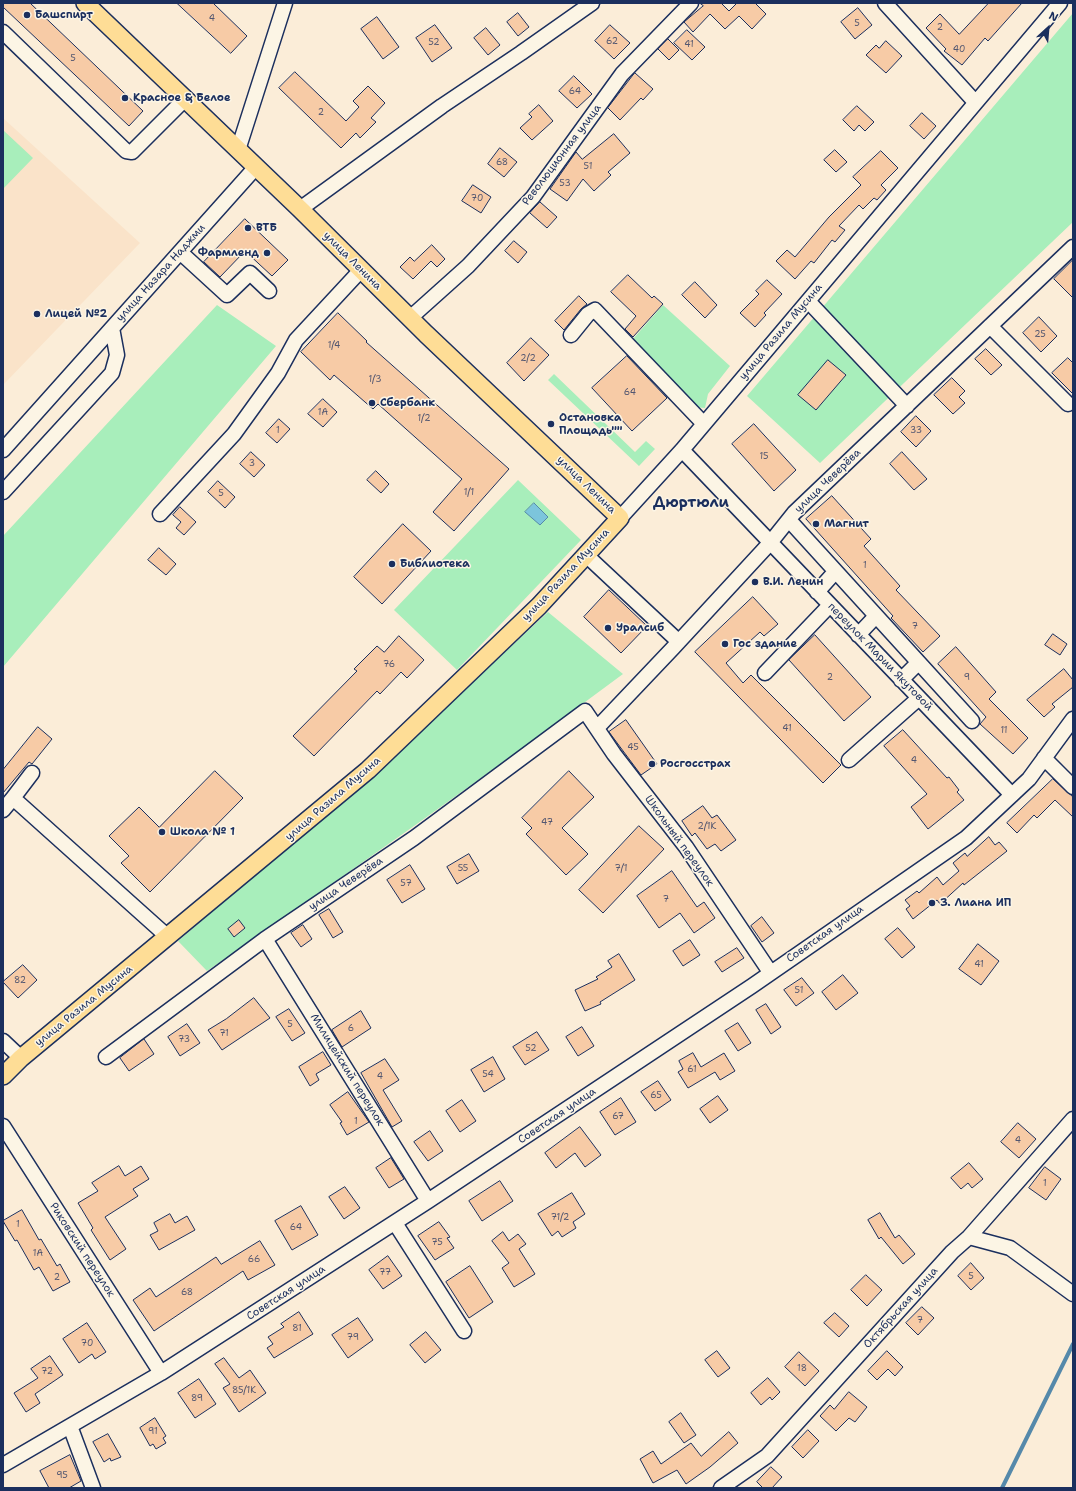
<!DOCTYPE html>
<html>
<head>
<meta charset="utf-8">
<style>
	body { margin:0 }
	#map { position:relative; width:1076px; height:1491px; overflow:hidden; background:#fbedd8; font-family:"Shantell Sans",sans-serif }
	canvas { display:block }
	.frame { position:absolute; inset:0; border:4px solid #1b2f5e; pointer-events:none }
	.north { position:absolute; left:1028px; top:8px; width:40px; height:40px; -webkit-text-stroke:3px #fcf5e5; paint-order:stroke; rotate:26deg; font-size:11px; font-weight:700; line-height:16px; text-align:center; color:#1b2f5e }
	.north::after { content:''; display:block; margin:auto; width:14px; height:18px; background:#1b2f5e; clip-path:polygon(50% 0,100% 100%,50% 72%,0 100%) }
</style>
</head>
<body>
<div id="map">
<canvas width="1076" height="1491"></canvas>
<div class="frame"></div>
<div class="north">N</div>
</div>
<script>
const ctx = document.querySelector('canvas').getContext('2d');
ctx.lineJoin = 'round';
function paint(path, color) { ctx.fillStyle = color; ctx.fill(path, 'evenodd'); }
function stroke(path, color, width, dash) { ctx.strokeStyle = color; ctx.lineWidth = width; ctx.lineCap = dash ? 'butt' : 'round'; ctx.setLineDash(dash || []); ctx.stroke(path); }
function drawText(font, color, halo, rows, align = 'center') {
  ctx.font = font + ' "Shantell Sans",sans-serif'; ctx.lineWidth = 3; ctx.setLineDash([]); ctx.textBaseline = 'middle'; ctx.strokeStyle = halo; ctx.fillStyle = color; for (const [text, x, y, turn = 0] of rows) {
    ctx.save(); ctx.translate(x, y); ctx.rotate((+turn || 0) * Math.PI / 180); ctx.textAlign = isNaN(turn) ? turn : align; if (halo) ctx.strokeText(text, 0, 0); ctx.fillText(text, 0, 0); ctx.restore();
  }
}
paint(new Path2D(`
	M3,118l137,125 -137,142z`), '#fae3c9');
paint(new Path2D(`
	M1073,13v209l-253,241 -73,-67z
	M3,130l30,28 -30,31z
	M217,305l59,41 -273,321v-131z
	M663,305l67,61 -22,28 -3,14 -11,-1 -62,-67z
	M554,374l81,78 11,-11 9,8 -16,17 -91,-86z
	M518,480l63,60 -124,130 -63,-60z
	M548,612l75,62c-137,102 -276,200 -416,297l-29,-30 215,-184z`), '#a8eebb');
const water = new Path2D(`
	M534,503l14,14 -8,8 -15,-13z`);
paint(water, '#7cc5dc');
stroke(water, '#5589aa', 1);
stroke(new Path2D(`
	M1002,1488l71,-144`), '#5589aa', 4);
const building = new Path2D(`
	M3,3h27l113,108 -14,15 -126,-119z
	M177,3h36l34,33 -16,17z
	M700,3h21l8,8 8,-8h18l11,11 -14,15 -13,-13 -14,13 -15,-15 -17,18 -9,-10 19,-16z
	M989,3h33l-34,38 -3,-3 -23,27 -18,-14 2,-2 -20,-21 14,-14 19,20z
	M858,8l14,17 -17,14 -14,-17z
	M518,13l11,14 -11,9 -11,-14z
	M377,17l22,30 -16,12 -22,-30z
	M435,25l17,23 -20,14 -16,-24z
	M610,25l20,18 -16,16 -19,-18z
	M486,28l14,17 -12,10 -14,-17z
	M687,30l18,17 -13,13 -18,-17z
	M668,39l11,11 -10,10 -11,-11z
	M886,41l16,15 -16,17 -20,-18 10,-10 3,3z
	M295,72l51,49 13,-14 -6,-6 15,-15 17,17 -14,15 5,4 -16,16 -4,-5 -15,15 -62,-60z
	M635,73l18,16 -10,11 -2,-2 -21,22 -12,-12z
	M574,76l18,18 -15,14 -18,-17z
	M539,105l14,16 -21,19 -12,-12 12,-11 -3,-3z
	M857,106l17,16 -9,9 -6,-6 -5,6 -11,-11z
	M922,113l14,13 -12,13 -14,-13z
	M614,134l16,19 -22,19 3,3 -17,16 -11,-12 -16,22 -17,-12 26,-37 6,7z
	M500,148l17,14 -13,15 -16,-13z
	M835,150l12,12 -11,10 -12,-12z
	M881,151l17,17 -17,17 5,5 -9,10 -3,-2 -11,11 -4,-4 -20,21 6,4 -10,12 -3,-2 -18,23 -3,-2 -16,18 -19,-18 11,-11 8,7 34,-40 32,-32 -8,-8z
	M473,185l18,12 -10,16 -19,-12z
	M540,202l17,15 -10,11 -17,-15z
	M245,219l43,41 -16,16 -27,-25 -25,26 -16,-15z
	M514,241l13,11 -9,11 -13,-12z
	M432,245l13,14 -8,8 -6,-6 -18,18 -13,-12 10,-10 4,4z
	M1073,260v38l-19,-19z
	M628,275l24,23 2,-2 9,8 -30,33 -8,-8 11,-13 -25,-24z
	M767,280l15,14 -18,19 2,2 -11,12 -15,-14 19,-19 -3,-3z
	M695,282l22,23 -12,13 -23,-23z
	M579,296l8,8 -6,5 -17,21 -9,-9z
	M338,313l29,28 -1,1 143,127 -55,62 -21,-19 29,-33 -84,-75 -5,5 -39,-34 -4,5 -29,-28z
	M1039,317l18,19 -16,16 -18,-19z
	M531,338l18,17 -25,26 -17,-18z
	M986,349l16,16 -11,10 -16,-16z
	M627,356l40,42 -35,33 -40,-43z
	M1068,358l5,5v31l-21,-21z
	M828,360l18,15 -30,35 -18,-15z
	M952,378l13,13 -6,6 6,6 -12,11 -19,-19z
	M323,399l14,13 -14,15 -15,-13z
	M916,416l15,15 -15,16 -15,-15z
	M279,419l11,10 -13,14 -11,-10z
	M754,424l42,46 -22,21 -42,-47z
	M251,452l14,13 -11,12 -14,-13z
	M902,452l25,27 -13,11 -24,-26z
	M376,471l13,13 -8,9 -14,-13z
	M218,481l17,16 -10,11 -17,-16z
	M832,496l39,43 -7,7 36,40 -4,4 44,46 -17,16 -32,-34 2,-2 -87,-97z
	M180,507l16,15 -12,13 -8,-7 5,-6 -8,-7z
	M403,524l28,27 -49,53 -28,-27z
	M159,548l17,16 -10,11 -18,-15z
	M609,590l38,36 -26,27 -37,-36z
	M753,597l25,27 -14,12 -4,-4 -34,31 17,20 8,-8 90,90 -18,18 -128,-131z
	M1053,634l14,10 -7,11 -15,-10z
	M815,635l56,62 -27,24 -55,-61z
	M399,636l25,24 -17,18 -6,-6 -21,22 -3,-3 -63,65 -21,-20 64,-65 -3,-2 23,-23 7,6z
	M956,647l40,45 -7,7 39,39 -15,16 -33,-30 6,-7 -48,-53z
	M1064,669l9,11v7l-21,17 3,3 -11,10 -17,-17z
	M626,720l31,44 -16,11 -32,-43z
	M38,727l14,12 -20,25 -3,-2 -26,31v-23z
	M903,730l44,48 2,-1 10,13 -2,2 7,8 -36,29 -17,-22 16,-13 -43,-48z
	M215,771l28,27 -93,94 -29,-29 8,-7 -20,-20 30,-29 20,20z
	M569,771l25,26 -32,31 26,26 -22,21 -40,-41 6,-6 -10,-10z
	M1053,779l20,18v20l-18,-17 -18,18 -3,-3 -17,18 -10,-10z
	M703,806l9,12 5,-3 19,25 -15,11 -6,-7 -8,5 -12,-16 -3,3 -10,-15z
	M639,826l25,23 -61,64 -24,-23z
	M989,837l6,8 4,-3 8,9 -43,34 -1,-2 -23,21 -3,-4 -24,19 -7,-10 4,-3 -5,-6 12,-9 2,2 18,-16 6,8 16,-14 -6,-8 12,-10 2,3z
	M469,854l10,17 -22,13 -10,-17z
	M410,865l15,24 -23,14 -15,-23z
	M672,871l25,36 7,-5 11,16 -21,15 -14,-20 -21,15 -22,-32z
	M329,909l14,23 -10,6 -14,-23z
	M762,917l12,16 -12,9 -11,-16z
	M239,920l6,8 -11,9 -6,-8z
	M303,925l9,14 -11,8 -10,-14z
	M898,928l17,19 -13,11 -17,-19z
	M690,940l10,15 -17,11 -10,-15z
	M978,944l21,17 -18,24 -22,-16z
	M737,948l7,10 -22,14 -7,-10z
	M619,954l16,26 -35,22 1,2 -16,7 -10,-21 23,-11 -2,-2 16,-10 -4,-6z
	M23,965l14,15 -19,18 -15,-16z
	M843,975l15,18 -22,17 -14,-18z
	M802,978l12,15 -18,13 -12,-16z
	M254,998l16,20 -48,32 -14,-20 18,-11z
	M766,1004l15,23 -10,7 -15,-24z
	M289,1009l16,24 -13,8 -16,-24z
	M361,1011l10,17 -29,19 -10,-17z
	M738,1023l13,20 -13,8 -13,-20z
	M187,1024l13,19 -20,13 -12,-19z
	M582,1027l12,19 -16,10 -12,-19z
	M537,1032l12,18 -24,15 -12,-18z
	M144,1039l10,15 -25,17 -9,-13z
	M323,1052l8,13 -15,9 3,6 -9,6 -11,-19z
	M693,1053l8,14 23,-14 11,18 -15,9 -5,-8 -27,16 -10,-16 5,-3 -4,-8z
	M493,1057l12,22 -21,13 -13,-22z
	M385,1059l14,21 -16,10 19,31 -10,6 -31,-54z
	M658,1081l13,19 -16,11 -14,-19z
	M348,1092l21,30 -22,13 -7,-12 2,-1 -12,-17z
	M718,1096l10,14 -18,13 -10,-14z
	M621,1098l15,24 -21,13 -15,-23z
	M462,1100l14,21 -16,11 -14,-21z
	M1018,1123l18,16 -17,19 -18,-16z
	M580,1127l21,28 -16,12 -10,-14 -19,15 -11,-15z
	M430,1131l13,20 -15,10 -14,-19z
	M391,1158l13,21 -15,9 -13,-20z
	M969,1163l14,16 -11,9 -4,-5 -7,6 -10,-11z
	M119,1166l6,10 16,-10 8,13 -16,10 5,7 -33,21 21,32 -16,11 -19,-30 2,-2 -15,-25 20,-12 -6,-8z
	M1045,1167l16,12 -15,21 -17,-12z
	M500,1181l13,20 -31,20 -13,-20z
	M345,1187l15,21 -16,11 -15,-22z
	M572,1193l13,21 -12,8 3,6 -14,9 -4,-6 -6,5 -14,-22z
	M301,1206l17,29 -26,15 -17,-29z
	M22,1210l17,30 2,-1 16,27 3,-2 10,18 -17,9 -14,-24 -5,3 -17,-30 -2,1 -12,-20z
	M880,1213l15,25 4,-3 16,19 -12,10 -22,-27 -2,2 -11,-19z
	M170,1214l5,9 12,-7 8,14 -36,20 -9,-15 8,-4 -4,-8z
	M439,1222l11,15 -3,1 7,10 -19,12 -17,-24z
	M503,1232l6,9 9,-7 8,10 -7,5 16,25 -21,13 -12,-19 7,-5 -17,-22z
	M260,1241l15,24 -27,15 -5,-9 -89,60 -21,-31 17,-12 6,9 60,-40 5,7z
	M388,1256l14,20 -19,13 -14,-19z
	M971,1263l13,15 -13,12 -13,-14z
	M470,1266l23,36 -24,16 -23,-36z
	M866,1275l16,15 -15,16 -16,-16z
	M922,1307l12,11 -16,17 -12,-12z
	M299,1312l14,22 -39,24 -7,-10 6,-4 -5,-7 16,-10 -3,-3z
	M835,1313l14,13 -10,11 -15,-14z
	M358,1318l15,22 -25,18 -16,-23z
	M87,1323l19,29 -11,7 -3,-5 -13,9 -16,-24z
	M426,1332l15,18 -16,13 -15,-18z
	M717,1351l13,17 -12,9 -13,-17z
	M887,1351l16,16 -8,9 -7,-7 -11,11 -9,-9z
	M799,1352l20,19 -14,15 -20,-19z
	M50,1356l13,19 -28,19 5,9 -14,9 -12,-19 24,-15 -7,-9z
	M224,1358l15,20 11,-8 16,23 -27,19 -16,-24 7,-4 -15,-20z
	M768,1378l12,14 -8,8 -2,-3 -9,8 -10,-12z
	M199,1379l17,25 -21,14 -17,-25z
	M849,1392l18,15 -12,15 -6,-4 -13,13 -16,-15 10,-11 4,4z
	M681,1413l15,22 -12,8 -15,-21z
	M155,1418l11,18 -3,2 3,5 -10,6 -3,-5 -3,2 -10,-18z
	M808,1430l11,11 -16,17 -11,-11z
	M729,1432l9,11 -28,24 -24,17 -9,-14 -24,13 -13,-24 13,-8 8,13 30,-21 10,13z
	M108,1434l13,23 -10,4 -1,-3 -6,4 -11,-20z
	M70,1455l11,26 -12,7h-20l-9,-17z
	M771,1467l11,10 -10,11h-9l-6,-6z`);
paint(building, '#f7cba6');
stroke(building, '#1b2f5e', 1);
const minor = new Path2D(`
	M885,3l90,99
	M3,32l123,119 6,1 53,-53
	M238,150l47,-147
	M300,209l142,-103 79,-53 71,-50
	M180,252l47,43 23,-22 19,18
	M808,301l99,105
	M410,318l58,-52 65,-69 89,-123 69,-71
	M990,326l78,78
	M571,335l17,-21 7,-4 109,114
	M3,450l253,-283
	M682,450l330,345
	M3,492l109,-119 5,-18 -5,-27
	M160,514l74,-80 44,-61 18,-33 65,-70
	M620,518l62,-68 378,-447
	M789,520l183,201
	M586,555l92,86
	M817,592l18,-20
	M858,635l18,-19
	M765,673l65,-68
	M901,680l17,-17
	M597,728l76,-80 97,-105 24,-30 279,-266
	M1044,758l29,29
	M849,760l70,-62
	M32,773l-19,25 155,139
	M3,810l10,-12
	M265,939l163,262
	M3,1041l18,17
	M106,1057l159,-118 149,-101 171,-127 29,43 72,93 84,125
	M3,1126l158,247
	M395,1223l69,108
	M969,1237l41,11 63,46
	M70,1426l23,62
	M3,1465l158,-92 267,-172 324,-215 214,-148 63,-59 44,-60
	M721,1488l46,-32 185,-204 17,-15 104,-118`);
const major = new Path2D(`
	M3,1076l18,-18 347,-288 171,-164 81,-88 -194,-184 -126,-125 -215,-206`);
stroke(minor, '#1b2f5e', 17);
stroke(major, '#1b2f5e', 20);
stroke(minor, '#fcf5e5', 14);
stroke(major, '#fedd96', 17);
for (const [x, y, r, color] of [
	[27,15,4,"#1b2f5e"],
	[125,98,4,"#1b2f5e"],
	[248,228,4,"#1b2f5e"],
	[267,253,4,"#1b2f5e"],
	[37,314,4,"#1b2f5e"],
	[372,403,4,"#1b2f5e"],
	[551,424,4,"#1b2f5e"],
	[816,524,4,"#1b2f5e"],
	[392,564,4,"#1b2f5e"],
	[755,582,4,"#1b2f5e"],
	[608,628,4,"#1b2f5e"],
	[725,644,4,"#1b2f5e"],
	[652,764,4,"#1b2f5e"],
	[162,832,4,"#1b2f5e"],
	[932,903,4,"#1b2f5e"]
]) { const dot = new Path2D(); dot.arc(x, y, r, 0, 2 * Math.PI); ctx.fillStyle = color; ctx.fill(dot); stroke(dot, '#fcf5e5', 1.5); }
drawText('9px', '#525670', null, [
	["4",212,19],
	["5",857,24],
	["2",940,28],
	["62",612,42],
	["52",434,43],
	["41",689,45],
	["40",959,50],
	["5",73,59],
	["64",575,92],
	["2",321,113],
	["68",502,163],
	["51",588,167],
	["53",565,184],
	["70",477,199],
	["25",1040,335],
	["1/4",334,346],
	["2/2",528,359],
	["1/3",375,380],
	["64",630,393],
	["1А",323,413],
	["1/2",424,419],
	["1",278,431],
	["33",916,431],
	["15",764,457],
	["3",252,464],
	["1/1",469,493],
	["5",221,494],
	["1",865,566],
	["7",915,627],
	["76",389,665],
	["2",830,678],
	["9",967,678],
	["41",787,729],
	["11",1004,731],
	["45",633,748],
	["4",914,761],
	["47",547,823],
	["2/1К",707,827],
	["55",463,869],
	["7/1",621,869],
	["57",406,884],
	["7",666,900],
	["41",979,965],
	["82",20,981],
	["51",799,991],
	["5",290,1025],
	["6",351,1029],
	["71",224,1034],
	["73",184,1040],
	["52",531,1049],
	["61",692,1070],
	["54",488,1075],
	["4",380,1077],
	["65",656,1096],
	["67",618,1117],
	["1",356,1122],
	["4",1018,1141],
	["1",1045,1184],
	["71/2",560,1218],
	["1",18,1225],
	["64",296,1228],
	["75",437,1243],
	["1А",38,1254],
	["66",254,1260],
	["77",385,1273],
	["5",971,1277],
	["2",57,1278],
	["68",187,1293],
	["7",920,1321],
	["81",297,1329],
	["79",353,1338],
	["70",87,1344],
	["18",802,1369],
	["72",47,1372],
	["85/1К",244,1391],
	["89",197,1399],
	["91",153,1432],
	["95",62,1476]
]);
drawText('bold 11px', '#1b2f5e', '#fcf5e5', [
	["Башспирт",35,15],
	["Красное & Белое",133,98],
	["ВТБ",256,228],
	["Фармленд",259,253,"right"],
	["Лицей №2",45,314],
	["Сбербанк",380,403],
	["Остановка",559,418],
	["Площадь\"\"",559,431],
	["Магнит",824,524],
	["Библиотека",400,564],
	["В.И. Ленин",763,582],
	["Уралсиб",616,628],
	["Гос здание",733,644],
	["Росгосстрах",660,764],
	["Школа № 1",170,832],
	["3. Лиана ИП",940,903]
], 'left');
drawText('11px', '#1b2f5e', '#fcf5e5', [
	["Революционная улица",562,155,-53],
	["улица Ленина",352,261,45],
	["улица Назара Наджми",161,273,-48],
	["улица Разила Мусина",781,332,-50],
	["улица Чеверёва",828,481,-44],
	["улица Ленина",586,485,44],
	["улица Разила Мусина",566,575,-47],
	["переулок Марии Якутовой",880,657,46],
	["улица Разила Мусина",333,799,-41],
	["Школьный переулок",679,841,54],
	["улица Чеверёва",346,884,-34],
	["Советская улица",825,934,-35],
	["улица Разила Мусина",84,1006,-39],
	["Милицейский переулок",347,1070,58],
	["Советская улица",557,1116,-34],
	["Риковский переулок",82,1250,57],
	["Советская улица",286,1293,-33],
	["Октябрьская улица",901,1308,-48]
]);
drawText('bold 15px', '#1b2f5e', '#fcf5e5', [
	["Дюртюли",691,503]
]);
</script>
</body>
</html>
